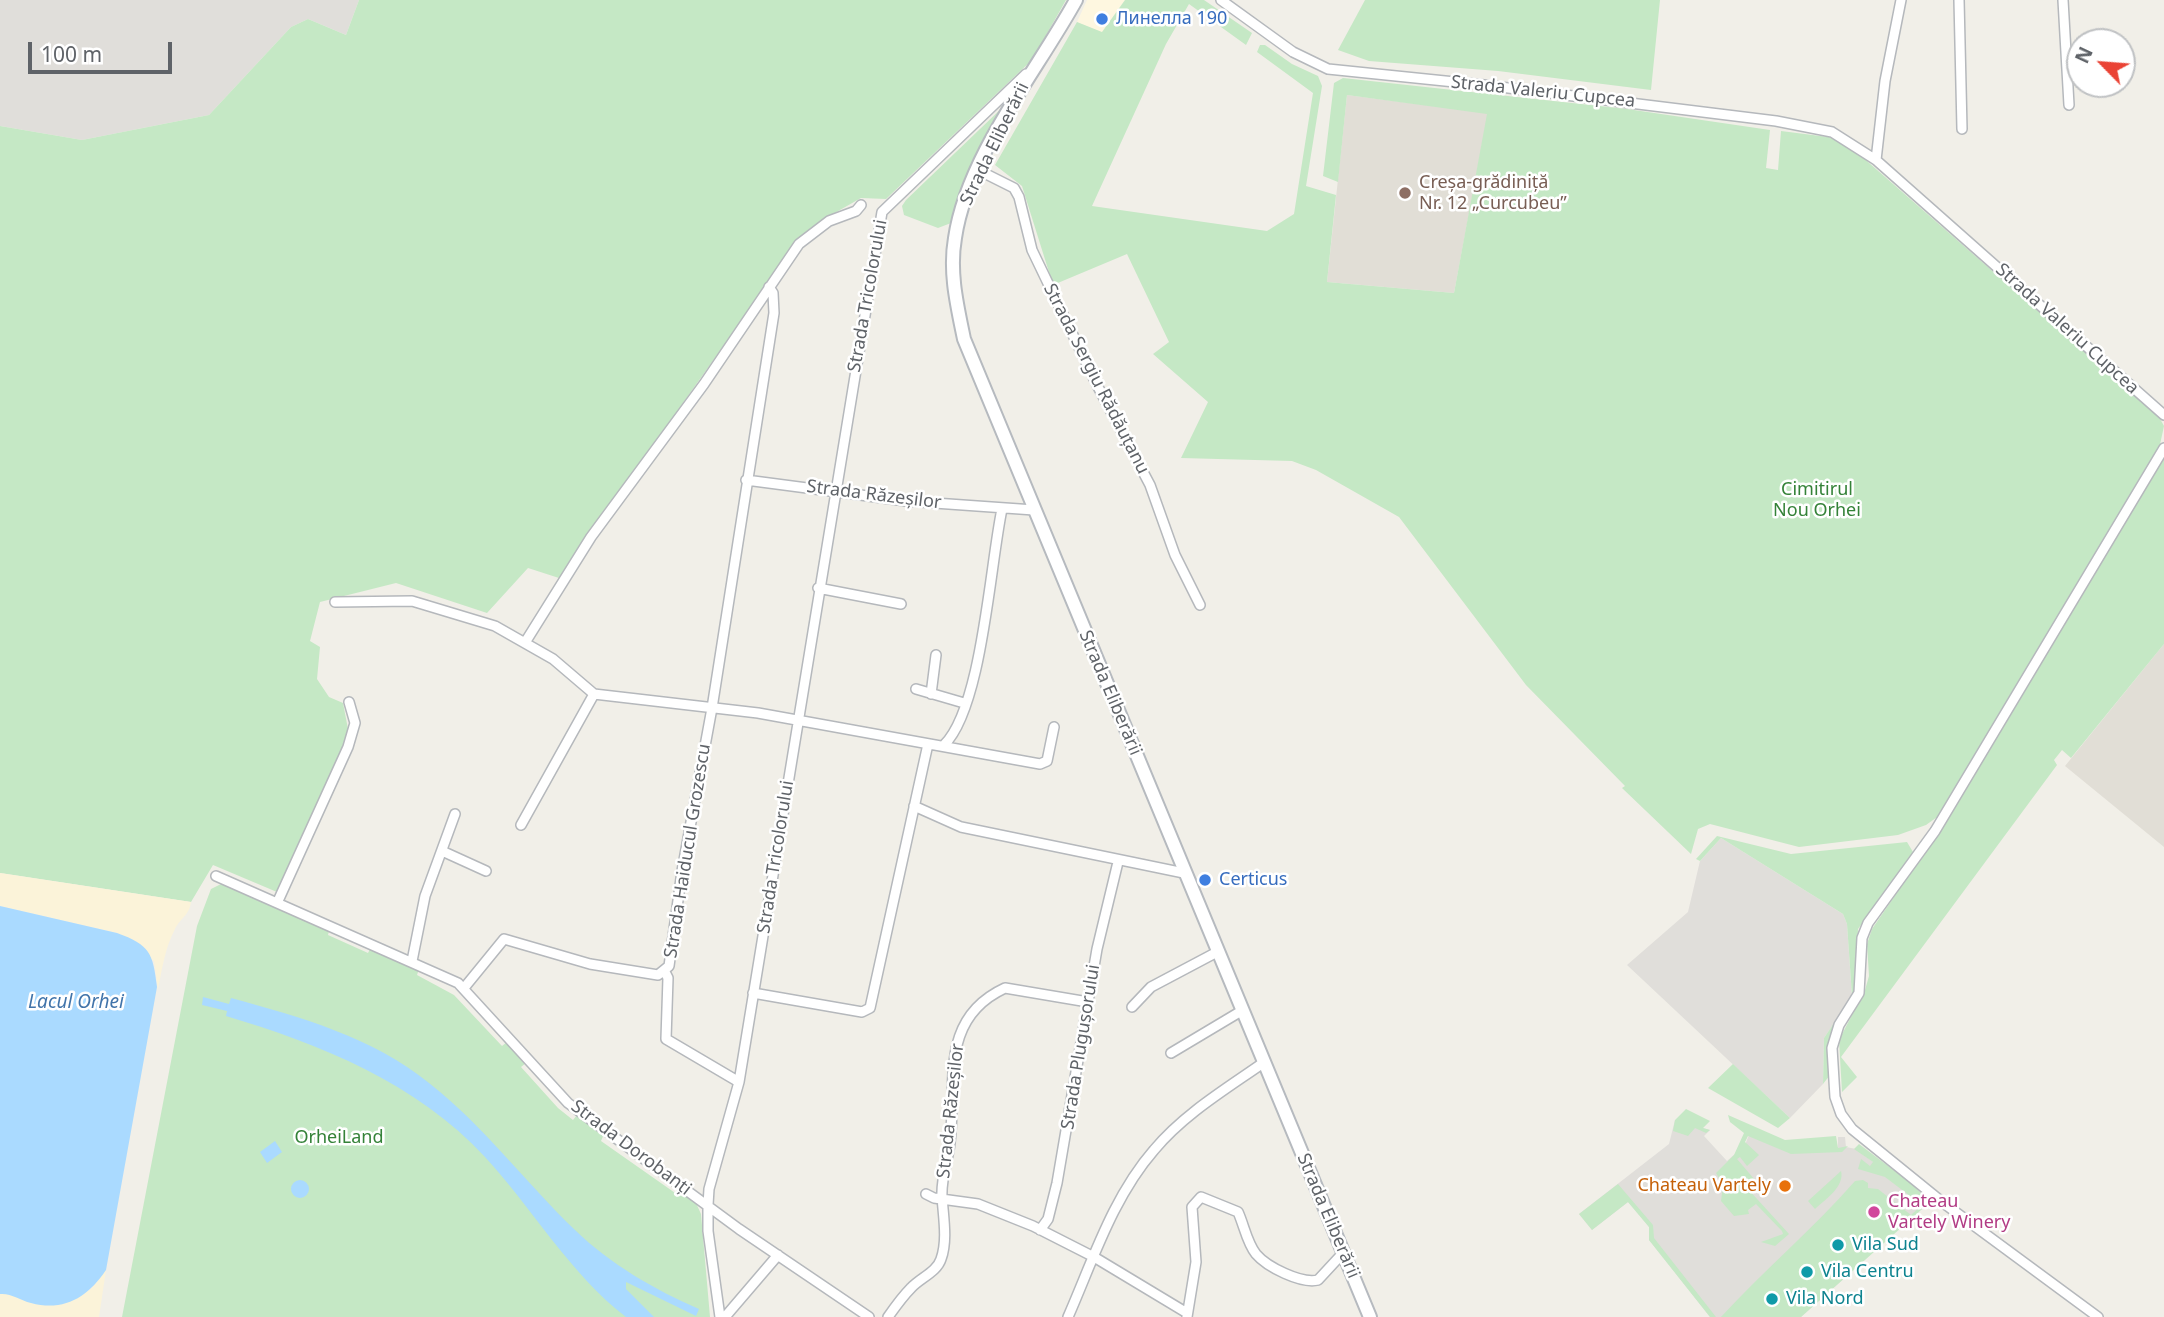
<!DOCTYPE html>
<html>
<head>
<meta charset="utf-8">
<style>
	body { margin:0 }
	#map { position:relative; width:2164px; height:1317px; overflow:hidden; background:#f1efe8; font-family:"Noto Sans",sans-serif }
	canvas { display:block }
	.north { position:absolute; left:2066px; top:28px; width:70px; height:70px; box-sizing:border-box; background:#fff; border:2px solid #bfc1c3; border-radius:50%; rotate:295deg; font-size:19px; font-weight:700; line-height:28px; text-align:center; color:#5f6368 }
	.north::after { content:''; display:block; margin:auto; width:24px; height:32px; background:#ea4335; clip-path:polygon(50% 0,100% 100%,50% 72%,0 100%) }
	.scale { position:absolute; left:28px; top:42px; width:144px; height:32px; box-sizing:border-box; border:4px solid #5f6368; border-top:0; padding-left:9px; font-size:21px; line-height:24px; white-space:nowrap; color:#5f6368; -webkit-text-stroke:5px #fff; paint-order:stroke }
</style>
</head>
<body>
<div id="map">
<canvas width="2164" height="1317"></canvas>
<div class="north">N</div>
<div class="scale">100 m</div>
</div>
<script>
const ctx = document.querySelector('canvas').getContext('2d');
ctx.lineJoin = 'round';
function paint(path, color) { ctx.fillStyle = color; ctx.fill(path, 'evenodd'); }
function stroke(path, color, width, dash) { ctx.strokeStyle = color; ctx.lineWidth = width; ctx.lineCap = dash ? 'butt' : 'round'; ctx.setLineDash(dash || []); ctx.stroke(path); }
function drawText(font, color, halo, rows, align = 'center') {
  ctx.font = font + ' "Noto Sans",sans-serif'; ctx.lineWidth = 5; ctx.setLineDash([]); ctx.textBaseline = 'middle'; ctx.strokeStyle = halo; ctx.fillStyle = color; for (const [text, x, y, turn = 0] of rows) {
    ctx.save(); ctx.translate(x, y); ctx.rotate((+turn || 0) * Math.PI / 180); ctx.textAlign = isNaN(turn) ? turn : align; if (halo) ctx.strokeText(text, 0, 0); ctx.fillText(text, 0, 0); ctx.restore();
  }
}
paint(new Path2D(`
	M1087,0h38l-23,33 -25,-11z`), '#fef7e0');
paint(new Path2D(`
	M0,0h359l-13,35 -38,-16 -17,8 -82,88 -127,25 -82,-14z
	M1721,838l122,76 4,10 5,73 -28,41 -1,46 -33,34 -163,-153 61,-53 12,-51z
	M1675,1120l35,10 -6,6 23,25 18,-16 5,-13 39,16 49,-1v-10h7l1,10 10,2 72,54 -127,114h-91l-61,-77v-13l-21,-25 -36,28 -13,-16 90,-70z`), '#e0deda');
paint(new Path2D(`
	M1347,95l141,18 -34,180 -127,-11z
	M2164,644v203l-99,-81z`), '#e1ded6');
paint(new Path2D(`
	M359,0h707l-34,60 -146,139 -25,-1 -37,21 -27,23 -238,336 -31,-10 -41,45 -91,-30 -76,19 -10,39 10,6 -3,32 12,18 14,6 5,26 -9,28 -62,135 -64,-27 -22,37 -191,-29v-747l82,14 127,-25 82,-88 17,-8 38,16z
	M1125,0h79l48,33 -6,12 -57,-41 -23,40 -74,162 175,25 27,-17 19,-121 -56,-41 3,-7h5l27,19 26,12 4,10 -16,100 30,9 -9,87 127,11 33,-179 -140,-19 -9,87 -15,-6 11,-93 9,-5 284,31 143,21 -4,38 12,2 3,-39 55,7 16,10 307,269 5,9 -5,23 -219,366 -14,10 -28,10 -99,12 -89,-23 -12,5 -7,25 -69,-66 3,-2 -99,-101 -127,-168 -83,-47 -24,-9 -111,-3 27,-56 -55,-48 16,-12 -42,-88 -74,31 -31,-99 -27,-21 82,-143 25,10z
	M1365,0h295l-9,90 -153,-19 -129,-10 -31,-11z
	M1005,105l-37,71 -17,47 -13,5 -34,-13 -2,-9 4,-6z
	M2164,456v188l-93,114 -9,-8 -8,10 3,5 -216,292 16,20 -15,15 -3,-52 26,-50 4,-14 -2,-32 5,-15 70,-102z
	M1717,836l74,18 116,-12 6,10 -55,77 -2,59 -2,8 -25,42 1,37 -7,9 1,-46 28,-42 -5,-72 -4,-10 -122,-76 -21,23 -4,-2z
	M223,883l106,48 -1,4 40,18 3,-6 48,22 -2,6 37,20 48,51 5,-4 19,21 -5,4 37,41 15,12 4,-5 27,19 -3,7 77,54 4,-5 14,13 5,11 9,103h-588l75,-391 14,-37z
	M1733,1064l57,54 -12,10 -70,-40z
	M1686,1109l24,12 -7,7 7,2 -4,3 -11,-5 -7,8 -15,-5 2,-11z
	M1728,1115l57,25 51,-4 2,12 10,-2 -6,6 -51,2 -43,-18 -3,6 14,13 -12,11 -7,-9 -3,2 18,21 -8,8 42,46 -14,12 -14,-4 22,-8 -1,-3 -26,-27 -8,6 1,4 -15,2 -13,-15 2,-16 -7,-12 18,-18 10,-22 -14,-11z
	M1859,1144l53,40 18,18 -129,115h-80c43,-47 92,-88 134,-136l8,-1 5,3v5l10,1 33,26 11,-10 -37,-28 -27,-8 3,-10 9,7 3,-4 -19,-13z
	M1841,1171c4,15 -15,28 -26,38l-7,-8z
	M1618,1184l35,41 1,13 62,79h-6l-61,-77v-13l-21,-25 -36,28 -13,-16z`), '#c5e8c5');
paint(new Path2D(`
	M0,873l191,29c-2,14 -10,15 -16,27 -10,19 -13,40 -17,60l-4,-28 -37,-28 -117,-27z
	M106,1270l-7,47h-99v-23l7,-1 27,11 56,-14z`), '#fbf3d9');
paint(new Path2D(`
	M0,906l117,27c33,12 36,20 40,54l-51,283c-18,27 -42,42 -75,33 -11,-3 -20,-10 -31,-9z
	M203,997l26,7 2,-6c69,19 142,39 198,85 55,43 96,99 146,147 35,34 80,60 124,79l-3,7 -70,-34v7l28,28h-28c-55,-42 -94,-109 -141,-160 -68,-74 -165,-113 -259,-141l1,-5 -25,-6z
	M275,1141l7,11 -15,11 -7,-11z
	M291 1189a9 9 0 1 1 18 0a9 9 0 1 1-18 0Z`), '#aadaff');
const street = new Path2D(`
	M1221,0l72,52 35,17 156,16 292,36 56,11 44,28 288,255
	M1959,0l3,129
	M2063,0l6,105
	M1876,160l9,-79 16,-81
	M978,170l36,18 5,9 13,53 65,135 53,100 25,70 25,50
	M746,480l160,21 128,9
	M818,588l83,16
	M335,602l77,-1 83,25 58,33 41,35 164,19 282,51 7,-3 7,-34
	M526,641l65,-104 113,-153 95,-140 30,-23 27,-10 5,-6
	M916,689l48,14
	M931,694l5,-39
	M944,745c38,-37 46,-180 58,-236
	M914,806l47,21 223,46
	M521,825l73,-131
	M442,851l44,20
	M216,876l242,107 110,120 171,126 130,88
	M278,901l70,-154 7,-24 -6,-21
	M412,961l13,-65 30,-82
	M665,972l3,6 -2,61 73,43
	M464,988l40,-49 86,25 68,11 11,-9 13,-95 30,-163 62,-395 -1,-20 -4,-6
	M753,993l109,19 8,-4 58,-264
	M1132,1007l19,-20 68,-36
	M1171,1053l72,-43
	M926,1194l8,4 44,6 55,22 61,31 93,56
	M1040,1230l8,-11 9,-36 40,-234 21,-87
	M720,1317l-12,-86v-26l1,-16 30,-107 143,-870 144,-138
	M725,1317l53,-62
	M888,1317c7,-10 14,-20 23,-29 9,-10 26,-16 30,-29 7,-19 2,-44 1,-63 -1,-18 6,-35 8,-53 7,-59 -12,-124 55,-155l83,14
	M1068,1317c25,-57 45,-120 86,-167 30,-36 72,-61 109,-87
	M1187,1317l9,-55 -4,-55 9,-10 37,15c6,13 9,31 18,42 11,13 45,30 62,26l25,-27
	M2098,1317l-156,-115 -90,-73 -11,-15 -6,-17 -3,-49 7,-23 20,-32 3,-55 6,-15 67,-92 229,-383`);
const secondary = new Path2D(`
	M1076,0c-39,71 -109,156 -121,238 -6,34 2,67 9,101l406,978`);
stroke(street, '#b5b8bc', 12);
stroke(secondary, '#b6babf', 16);
stroke(street, '#fff', 9);
stroke(secondary, '#fff', 12);
for (const [x, y, r, color] of [
	[1102,19,7,"#3f7fe0"],
	[1405,193,7,"#8d6e63"],
	[1205,880,7,"#3f7fe0"],
	[1785,1186,7,"#e8710a"],
	[1874,1212,7,"#d1479c"],
	[1838,1245,7,"#0f9aa8"],
	[1807,1272,7,"#0f9aa8"],
	[1772,1299,7,"#0f9aa8"]
]) { const dot = new Path2D(); dot.arc(x, y, r, 0, 2 * Math.PI); ctx.fillStyle = color; ctx.fill(dot); stroke(dot, '#fff', 2.5); }
drawText('18px', '#366cbe', '#fff', [
	["Линелла 190",1116,19],
	["Certicus",1219,880]
], 'left');
drawText('18px', '#5f6368', '#fff', [
	["Strada Valeriu Cupcea",1543,92,6],
	["Strada Eliberării",995,144,-64],
	["Strada Tricolorului",868,296,-80],
	["Strada Valeriu Cupcea",2067,329,42],
	["Strada Sergiu Rădăuțanu",1096,379,63],
	["Strada Răzeșilor",874,495,7],
	["Strada Eliberării",1110,693,67],
	["Strada Haiducul Grozescu",688,851,-81],
	["Strada Tricolorului",776,857,-81],
	["Strada Plugușorului",1081,1047,-81],
	["Strada Răzeșilor",951,1111,-84],
	["Strada Dorobanți",631,1148,37],
	["Strada Eliberării",1328,1216,67]
]);
drawText('18px', '#785e54', '#fff', [
	["Creșa-grădiniță",1419,183],
	["Nr. 12 „Curcubeu”",1419,204]
], 'left');
drawText('18px', '#348238', '#fff', [
	["Cimitirul",1817,490],
	["Nou Orhei",1817,511],
	["OrheiLand",339,1138]
]);
drawText('18px', '#c56008', '#fff', [
	["Chateau Vartely",1771,1186]
], 'right');
drawText('18px', '#b23c85', '#fff', [
	["Chateau",1888,1202],
	["Vartely Winery",1888,1223]
], 'left');
drawText('18px', '#0d838f', '#fff', [
	["Vila Sud",1852,1245],
	["Vila Centru",1821,1272],
	["Vila Nord",1786,1299]
], 'left');
drawText('italic 19px', '#4174aa', '#fff', [
	["Lacul Orhei",76,1003]
]);
</script>
</body>
</html>
